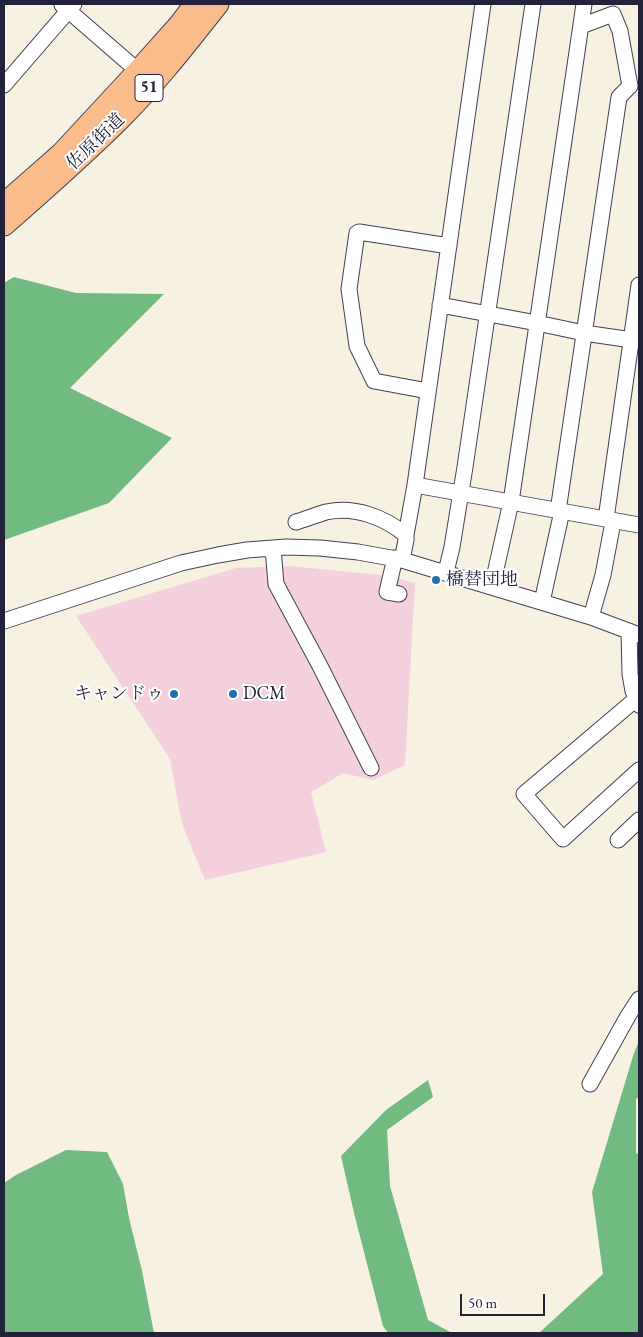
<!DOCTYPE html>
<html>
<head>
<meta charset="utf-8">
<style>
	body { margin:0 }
	#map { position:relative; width:643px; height:1337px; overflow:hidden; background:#f6f1e1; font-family:"EB Garamond",serif }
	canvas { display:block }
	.frame { position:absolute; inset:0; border:5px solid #22223b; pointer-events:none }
	.scale { position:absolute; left:460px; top:1294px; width:85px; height:22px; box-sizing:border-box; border:2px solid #22223b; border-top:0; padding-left:6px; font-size:15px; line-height:18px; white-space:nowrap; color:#22223b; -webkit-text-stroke:4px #fff; paint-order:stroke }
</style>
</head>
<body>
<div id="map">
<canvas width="643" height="1337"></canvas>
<div class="frame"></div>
<div class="scale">50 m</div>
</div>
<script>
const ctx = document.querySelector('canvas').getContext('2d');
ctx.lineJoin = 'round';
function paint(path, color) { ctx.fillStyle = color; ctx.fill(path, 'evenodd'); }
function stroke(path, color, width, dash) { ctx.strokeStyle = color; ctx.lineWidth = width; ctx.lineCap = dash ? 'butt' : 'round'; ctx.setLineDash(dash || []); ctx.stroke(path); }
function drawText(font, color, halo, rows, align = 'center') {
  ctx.font = font + ' "EB Garamond","Noto Serif JP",serif'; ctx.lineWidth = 4; ctx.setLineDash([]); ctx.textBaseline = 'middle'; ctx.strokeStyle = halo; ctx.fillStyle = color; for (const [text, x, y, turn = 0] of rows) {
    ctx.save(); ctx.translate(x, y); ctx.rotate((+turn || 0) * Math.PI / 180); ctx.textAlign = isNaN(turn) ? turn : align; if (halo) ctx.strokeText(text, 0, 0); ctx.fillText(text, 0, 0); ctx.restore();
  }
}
paint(new Path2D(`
	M289,566l101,10 25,7 -10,182 -32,15 -30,-7 -32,19 15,60 -121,28 -23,-56 -12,-65 -94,-143 160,-48z`), '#f4cfdc');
paint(new Path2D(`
	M14,277l62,16 88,1 -94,94 102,50 -63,65 -105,37v-257z
	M639,1041v56l-3,2v54l3,2v178h-100l64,-59 -11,-82 42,-139z
	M428,1080l5,17 -46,33 3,56 38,134 24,13h-64l-5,-7 -28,-109 -14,-61 45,-46z
	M66,1150l41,2 16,32 6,34 13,53 12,62h-150v-150l12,-8z`), '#71ba80');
const minor = new Path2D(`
	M62,5l76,66
	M4,85l70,-81
	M440,305l97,18 47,10 55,8
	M428,391l-54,-10 -17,-35 -8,-57 8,-56 2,-1 90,14
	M415,485l224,40
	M558,511l61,-414 11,-11 -10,-55 -7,-17 -32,12
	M606,519l33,-234
	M296,522c10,-3 20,-7 30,-10 29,-6 58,5 80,23v5l-4,20
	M406,535l9,-50 68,-481
	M273,548l3,36 44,82 51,102
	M395,558l-8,34 12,2
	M446,572l6,-25 13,-80 68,-463
	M492,587l19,-85 73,-498
	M542,602l20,-91
	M591,617l12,-42 10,-53
	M4,621l177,-58 37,-8 29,-5 39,-3 34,1 38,4 44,8 189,57 48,18
	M629,631l1,43 3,17 6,14
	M636,699l-112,95 39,45 76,-69
	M618,840l21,-20
	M590,1084l38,-68 11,-17`);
const highway = new Path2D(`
	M4,204l57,-50 77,-83 42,-47 15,-20
	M4,225c40,-35 80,-70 118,-108 35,-35 65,-74 96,-113`);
stroke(minor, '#424154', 17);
stroke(highway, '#424154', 23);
stroke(minor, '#fff', 15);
stroke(highway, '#fabc8b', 21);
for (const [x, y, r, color] of [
	[436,580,5,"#1f6fb2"],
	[174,694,5,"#1f6fb2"],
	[233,694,5,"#1f6fb2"]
]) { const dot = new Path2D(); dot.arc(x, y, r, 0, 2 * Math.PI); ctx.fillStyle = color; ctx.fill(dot); stroke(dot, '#fff', 2); }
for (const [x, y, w] of [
	[149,88,28]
]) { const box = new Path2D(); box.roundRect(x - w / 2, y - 13.5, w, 27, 4); ctx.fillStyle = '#fff'; ctx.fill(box); stroke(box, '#22223b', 1); }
drawText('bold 16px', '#22223b', null, [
	["51",149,88]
]);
drawText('18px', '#22223b', '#fff', [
	["佐原街道",96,142,-44]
]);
drawText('18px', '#22223b', '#fff', [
	["橋替団地",446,580],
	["キャンドゥ",164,694,"right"],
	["DCM",243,694]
], 'left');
</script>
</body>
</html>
